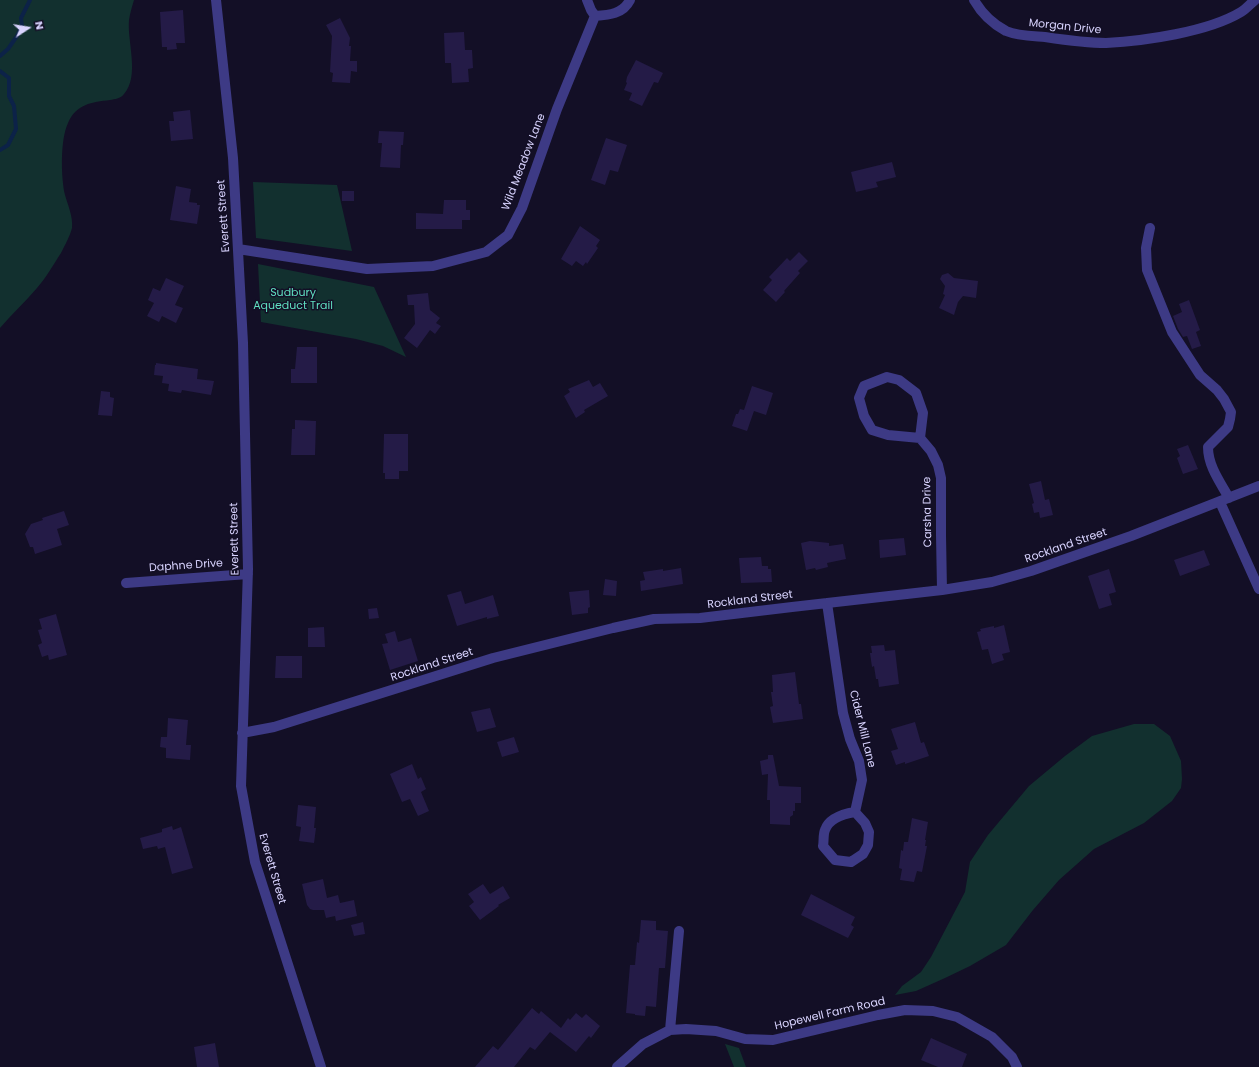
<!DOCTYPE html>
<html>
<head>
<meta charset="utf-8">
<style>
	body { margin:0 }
	#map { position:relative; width:1259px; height:1067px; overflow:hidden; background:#130f26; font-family:Poppins,sans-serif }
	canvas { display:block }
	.north { position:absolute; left:8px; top:8px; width:40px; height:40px; -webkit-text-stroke:3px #130f26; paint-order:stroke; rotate:78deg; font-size:11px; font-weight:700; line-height:16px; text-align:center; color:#d9d4ff }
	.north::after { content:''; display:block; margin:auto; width:14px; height:18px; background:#d9d4ff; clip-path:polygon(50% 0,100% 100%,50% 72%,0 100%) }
</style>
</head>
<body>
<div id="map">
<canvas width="1259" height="1067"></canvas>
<div class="north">N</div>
</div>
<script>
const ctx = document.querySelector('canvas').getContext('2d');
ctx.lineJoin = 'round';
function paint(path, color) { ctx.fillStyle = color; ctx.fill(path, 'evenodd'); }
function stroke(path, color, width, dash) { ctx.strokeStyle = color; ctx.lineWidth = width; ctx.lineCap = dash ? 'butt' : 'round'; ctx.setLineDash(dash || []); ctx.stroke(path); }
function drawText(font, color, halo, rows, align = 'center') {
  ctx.font = font + ' Poppins,sans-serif'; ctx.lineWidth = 3; ctx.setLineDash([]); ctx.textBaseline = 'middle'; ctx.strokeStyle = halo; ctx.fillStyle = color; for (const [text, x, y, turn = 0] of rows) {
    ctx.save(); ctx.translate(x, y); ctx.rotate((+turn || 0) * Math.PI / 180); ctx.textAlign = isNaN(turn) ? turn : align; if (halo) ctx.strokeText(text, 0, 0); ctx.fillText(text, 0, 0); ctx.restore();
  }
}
paint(new Path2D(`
	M0,0h134c-2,7 -4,13 -5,20 -2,22 11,56 -5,74 -4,5 -9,5 -14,6 -18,2 -34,4 -42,23 -8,17 -7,55 -3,72 3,11 8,21 7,33 -2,8 -7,17 -11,25 -8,12 -15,25 -24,35 -12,14 -25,26 -37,40z
	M253,182l84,3 15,66 -96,-13z
	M258,264l116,23 32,70 -23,-11 -27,-7 -95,-17z
	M1134,724h20l16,12 11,25 1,18 -1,9 -9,13 -28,22 -50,26 -35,31 -26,30 -27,35 -36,21 -25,12 -29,13 -21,4 7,-9 19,-14 10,-15 34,-65 5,-30 18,-27 41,-49 36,-30 27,-20z
	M725,1044l14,4 7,19h-12z`), '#12302f');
stroke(new Path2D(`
	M0,56l8,-7 9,-13 5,-10 -1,-8 9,-18
	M0,71l9,7v18l5,10 2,23 -8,16 -8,5`), '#0c2248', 4);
paint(new Path2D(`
	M183,10l2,33h-9l1,6 -10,1v-3h-5l-2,-35z
	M340,18l10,20 -1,8h2l-1,15h7v11l-6,-1 -1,12 -18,-1 1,-9 -3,-1 2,-36 -6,-11z
	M464,32l1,18h7l1,18 -5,1 1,13 -17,1 -1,-20h-6l-1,-30z
	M636,60l27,13 -5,10 -4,-1 -12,24 -13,-6 3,-7 -8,-3 3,-7 -1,-1 1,-5z
	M190,110l3,29 -22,2 -2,-20h5l-1,-9z
	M379,131l25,1 -1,13h-2l-1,23 -20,-1 2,-24h-4z
	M606,138l21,7 -9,27 -8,-2 -5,15 -14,-5z
	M892,162l4,15 -20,5 2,5 -22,5 -5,-20z
	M176,186l15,3 -2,13 8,1v2h3l-3,19 -27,-4z
	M342,191h12v10h-12z
	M444,200h22v10h4v10h-8v9h-46v-16l27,1z
	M580,226l20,14 -4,6 2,2 -11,16 -1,-2 -3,4 -7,-5 -4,5 -11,-7z
	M799,252l9,9 -10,10 2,2 -16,18 1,1 -9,10 -13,-12 9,-10 -3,-3 18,-19 3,3z
	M948,273l6,5 24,3 -2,17 -13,-2 -5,6 -4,13 -15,-7 6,-13 -2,-1 2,-8 -5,-7 2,-4z
	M166,278l18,8 -9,19 8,3 -7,15 -14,-7 -3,6 -12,-6 7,-13 -6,-3 5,-12 7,3z
	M428,293l2,17 10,8 -4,5 5,3 -6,8 -5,-4 -13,18 -13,-10 11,-14 -1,-19h-6l-1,-10z
	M1189,300l11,30 -4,2 5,14 -9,3 -5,-13 -4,1 -5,-8 -5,-13 9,-4 -3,-8z
	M297,347h20v36h-26v-14h4z
	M156,363l42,6 -1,10 17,2 -3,14 -29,-5 -1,3 -13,-2 1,-7 -7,-1 1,-7 -9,-1 1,-10h1z
	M589,380l4,7 7,-4 8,13 -24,14 1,2 -9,6 -12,-22 6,-4 -2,-3z
	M752,386l21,7 -7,22 -12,-4 -7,20 -15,-5 4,-12h2l2,-5 4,1z
	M101,391l9,1v5l4,1 -2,18 -14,-1z
	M295,420l21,1 -1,34h-24l1,-26h3z
	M384,434h24v37h-9v8h-14v-6h-2z
	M1188,445l10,24 -15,5 -6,-16 3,-2 -3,-7z
	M1041,481l4,19 4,-1 4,16 -13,3 -1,-6 -5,1 -2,-9 2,-1 -5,-19z
	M64,511l5,14 -12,4 5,16 -27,9 -2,-7h-3l-5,-13 6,-10 12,-4 -1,-2z
	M904,538l2,17 -26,3 -1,-18z
	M810,541l19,2v3l14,-2 3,15 -19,4 1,4 -12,3 -1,-2 -9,2 -5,-27z
	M1204,550l6,15 -30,11 -6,-16z
	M761,557l1,9h6v3h3l1,13 -31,1 -2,-25z
	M681,568l2,16 -42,7 -1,-10 5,-1 -2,-8 20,-3v2z
	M1109,569l7,23 -7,2 3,11 -13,4 -11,-33z
	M605,579l12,2 -1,15 -13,-1z
	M589,590l1,17 -2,1v5l-16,2 -3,-23z
	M461,591l4,13 28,-9 6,21 -12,3v-2l-30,9 -10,-31z
	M377,608l2,10 -10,1 -1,-10z
	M56,614l11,41 -18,5 -1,-5 -6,2 -4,-12 4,-2 -4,-13 4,-1 -3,-10z
	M1004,625l6,27 -8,2 2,6 -12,4 -4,-15 -6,1 -5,-18 4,-1 -1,-2 14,-3v2z
	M324,627l1,20h-17v-19z
	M395,631l3,11 13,-4 7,23 -28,9 -8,-26 6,-1 -3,-9z
	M884,645l1,6 10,-1 4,34 -20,3 -1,-8h-2l-2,-13 -2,1 -2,-14h2l-1,-7z
	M276,656h26v22h-27z
	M795,672l4,32h2l2,15 -30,4 -3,-16 3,-1 -2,-14h2l-1,-17z
	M490,708l6,19 -19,5 -6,-20z
	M168,718l20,2 -2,25h5l-1,15 -24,-2v-10l-6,-1 1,-10h6z
	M915,722l6,21 3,-1 5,14 -24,8v-2l-9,3 -5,-14 7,-2 -7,-20z
	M514,737l5,15 -17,5 -5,-15z
	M768,755h5l6,31 22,1v16h-6v8h-2v4l-3,2v8l-20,-1v-24h-3l1,-26 -6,1 -2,-14 8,-2z
	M412,764l6,15 3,-2 5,12 -5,3 8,19 -11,5 -8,-17 -8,3 -12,-28z
	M298,805l18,2 -2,21h2l-2,15 -15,-2 2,-14 -5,-1z
	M912,818l16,4 -3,18h1l-1,6h2l-5,26 -5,-1 -3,11 -14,-2 2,-11 -3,-1 2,-18 2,1 1,-9h4z
	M172,826l1,4 8,-3 12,41 -21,6 -7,-27 -7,2 -1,-3 -14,3 -3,-11 22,-6v-3z
	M323,879l4,19 11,-3 2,8 14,-3 3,16 -21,5 -1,-5 -9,2 -2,-8h-11l-3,-1 -3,-4 -5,-21z
	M483,884l7,10 13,-8 7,12 -12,7 1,1 -19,14 -11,-14 5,-4 -6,-8z
	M811,894l44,23 -4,8 3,2 -6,11 -47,-23z
	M641,920l15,1v9l12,1 -3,37h-6l-3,39 -10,-1 -1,10 -10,-1v-1l-9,-1 4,-48h5l2,-23 2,1z
	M363,922l2,12 -11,2 -3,-11z
	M532,1008l7,6 2,-3 20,17 7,-10 2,2 6,-7 6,5 4,-4 14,12 -9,12 -2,-2 -13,16 -26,-20 -15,18 -5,-3 -16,20h-39l18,-21 5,4z
	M931,1038l36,16 -5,13h-24l-17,-7z
	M215,1043l4,24h-22l-3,-20z`), '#241b47');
stroke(new Path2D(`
	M216,0l17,158 10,185 5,226 -7,217 14,76 66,205
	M587,0l4,10 4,6
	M974,0c8,14 17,23 32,31 12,5 27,5 39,6 20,3 40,6 61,6 38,-2 102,-11 135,-31 5,-3 9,-8 14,-12
	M595,16c14,-1 28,-2 35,-16
	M1150,228l-4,20 1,22 25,62 28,43 17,15 7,9 7,13 -1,7 -2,8 -20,20c0,19 12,35 21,51
	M238,249l129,20 66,-3 53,-14 22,-17 14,-27 35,-99 38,-93
	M920,438l3,-25 -7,-20 -17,-13 -12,-3 -23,9 -5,12 5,18 8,14 16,5 32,3 11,13 7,14 3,13v57l1,55
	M1220,502l39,87
	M126,583l122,-9
	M827,603l16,110 7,26 9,22 3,19 -7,32c-12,2 -26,6 -30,18 -2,4 -1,12 -2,16l12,14 16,2 12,-8 5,-9 1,-13 -4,-9 -10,-11
	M242,733l32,-6 219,-69 120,-30 41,-9 46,-1 92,-11 150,-17 50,-8 39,-11 100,-35 128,-50
	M670,1030l9,-99
	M617,1067l26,-23 27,-14 16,-1 30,2 29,8 28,1 105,-25 27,-5 28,1 24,6 35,20 20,20 5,10`), '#3d3a85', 10);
drawText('11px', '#d9d4ff', '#130f26', [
	["Morgan Drive",1065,27,6],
	["Wild Meadow Lane",524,162,-69],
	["Everett Street",224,216,-94],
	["Carsha Drive",928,512,-91],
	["Everett Street",235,539,-91],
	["Rockland Street",1066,546,-19],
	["Daphne Drive",186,566,-4],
	["Rockland Street",750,600,-7],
	["Rockland Street",432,665,-18],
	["Cider Mill Lane",862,729,76],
	["Everett Street",272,869,74],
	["Hopewell Farm Road",830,1014,-13]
]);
drawText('11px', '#5fe0c0', '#130f26', [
	["Sudbury",293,293],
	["Aqueduct Trail",293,306]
]);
</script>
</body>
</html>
